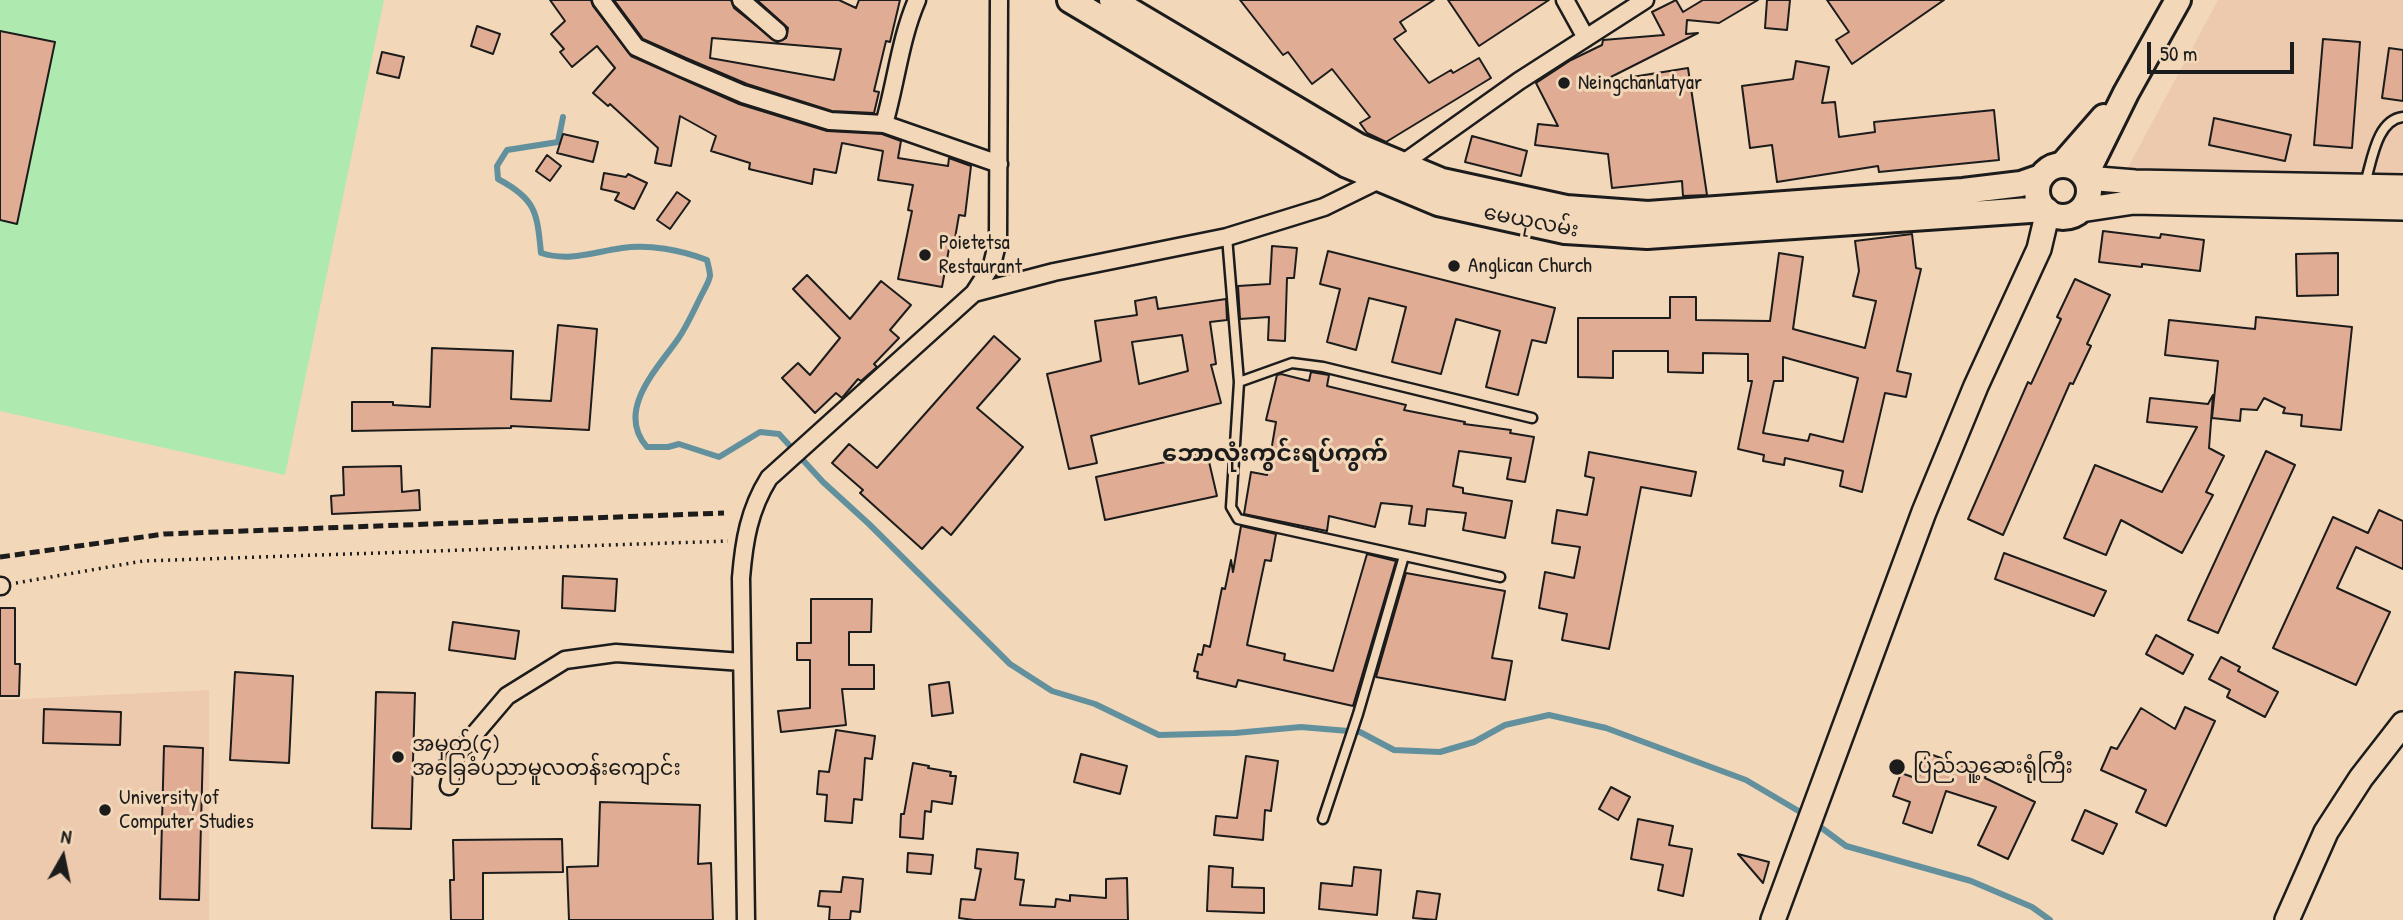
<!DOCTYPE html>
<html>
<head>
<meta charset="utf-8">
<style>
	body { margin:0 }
	#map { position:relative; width:2403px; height:920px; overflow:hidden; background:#f2d7b9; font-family:"Patrick Hand",sans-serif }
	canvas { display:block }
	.north { position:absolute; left:28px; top:822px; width:70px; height:70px; -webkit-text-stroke:5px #f2d7b9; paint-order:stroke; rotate:9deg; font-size:19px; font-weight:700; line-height:28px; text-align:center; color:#1c1c1c }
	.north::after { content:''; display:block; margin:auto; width:24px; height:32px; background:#1c1c1c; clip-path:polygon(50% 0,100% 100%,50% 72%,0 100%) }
	.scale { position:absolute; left:2147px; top:42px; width:147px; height:32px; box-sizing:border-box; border:4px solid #1c1c1c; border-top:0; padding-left:9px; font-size:21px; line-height:24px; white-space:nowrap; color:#1c1c1c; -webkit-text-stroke:5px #f2d7b9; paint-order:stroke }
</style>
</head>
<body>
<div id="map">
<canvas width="2403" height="920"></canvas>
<div class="north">N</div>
<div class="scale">50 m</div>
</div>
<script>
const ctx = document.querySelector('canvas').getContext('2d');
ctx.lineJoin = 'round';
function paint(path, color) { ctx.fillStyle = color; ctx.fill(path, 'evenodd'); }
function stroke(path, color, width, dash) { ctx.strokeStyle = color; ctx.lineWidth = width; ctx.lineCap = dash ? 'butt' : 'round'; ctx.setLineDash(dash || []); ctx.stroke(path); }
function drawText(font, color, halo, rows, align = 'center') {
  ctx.font = font + ' "Patrick Hand","Noto Sans Myanmar",sans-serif'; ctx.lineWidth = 6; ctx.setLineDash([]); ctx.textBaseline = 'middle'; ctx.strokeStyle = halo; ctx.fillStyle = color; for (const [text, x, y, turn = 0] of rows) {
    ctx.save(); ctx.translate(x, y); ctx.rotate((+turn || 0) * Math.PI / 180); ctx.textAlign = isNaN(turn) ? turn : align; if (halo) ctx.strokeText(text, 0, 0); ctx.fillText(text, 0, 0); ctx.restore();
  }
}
paint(new Path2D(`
	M2218,0h185v173h-278z
	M209,690v230h-209v-220z`), '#edcaae');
paint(new Path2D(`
	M0,0h384l-99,475 -285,-64z`), '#aeeaaf');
stroke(new Path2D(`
	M563,117l-5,25 -51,8 -10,16 1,13c38,20 39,33 43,74 29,9 52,-1 81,-5 27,-4 59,2 85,12 1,5 3,11 3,16 -1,6 -6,14 -9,20 -7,14 -14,30 -23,43 -21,30 -63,72 -31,108h21l11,-3 40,13 41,-25 19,2 44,48 46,42 141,140 42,27 43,13 64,31 76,-2 66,-6 59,5 34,18 46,2 34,-10 31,-17 44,-10 57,13 140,52 61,36
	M1815,823l31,23 125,35 61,26 18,13`), '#63909d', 6);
const building = new Path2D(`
	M550,0h41l2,6 38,50 108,48 88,27 55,3 19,7 -3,17 50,8 1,-8 22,8 -6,50 -6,-1 -5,29 -4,-1 -8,44 -44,-8 14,-68 -4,-1 5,-25 -35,-5 5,-29 -41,-8 -6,30 -22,-4 -2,15 -63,-15 1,-6 -39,-12 5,-15 -36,-20 -9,50 -16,-3 3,-15 -48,-44 -2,2 -15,-13 22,-25 -18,-22 -25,21 -12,-15 4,-3 -13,-15 14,-13z
	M614,0h117l3,8 43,34 9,-4 2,-10 -31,-28h82l17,8 3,-8h41l-10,42 -4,-1 -12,50 5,1 -5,21 -42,-2 -85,-27 -61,-26 -43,-19zM712,38l129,11 -7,31 -124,-22z
	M1240,0h194l-34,22 6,9 -12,8 35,44 22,-13 2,3 26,-15 12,20 -105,64 -19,-9 -7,-10 10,-6 -38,-48 -20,15 -24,-32 -5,3z
	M1448,0h101l-70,46z
	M1676,0l7,12 20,-12h55l-39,23 -32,-3 -1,14 12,-1 -97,49 87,-14 19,127 -24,1 -1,-15 -70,7 -4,-34 -73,-9 3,-21 20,2 -22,-43 35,-23 31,-15 1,-5 61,-5 -12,-23z
	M1767,0h23l-3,30 -22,-2z
	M1827,0h117l-92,64 -16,-24 13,-8z
	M477,26l23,8 -7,20 -22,-8z
	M0,31l55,11 -38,182 -17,-4z
	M2323,39l37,3 -8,106 -38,-3z
	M2389,48l14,2v51l-21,-3z
	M382,52l22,5 -5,21 -22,-5z
	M1796,61l33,6 -7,36 13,-1 4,35 36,-5 -1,-10 120,-12 5,50 -120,12 -1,-6 -101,16 -5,-37 -22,3 -8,-62 51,-7z
	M2214,118l77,17 -6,26 -76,-16z
	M563,134l35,8 -5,20 -36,-9z
	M1472,136l55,15 -6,25 -56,-14z
	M547,155l14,11 -11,15 -14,-10z
	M604,173l22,4 2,-3 19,9 -13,26 -19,-9 4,-7 -18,-4z
	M677,192l13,9 -20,28 -13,-9z
	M2103,231l57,7 1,-4 43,6 -4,31 -58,-7v3l-43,-5z
	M1912,234l4,34 5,1 -24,102 14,3 -5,23 -21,-4 -23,99 -22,-6 3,-15 -58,-13 -1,7 -21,-4 1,-6 -26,-6 14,-68h-4v-27l-45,-1v20l-35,-1v-21h-55v27l-35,-1v-59h92v-21h26v23l74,1 9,-68 24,4 -10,72 72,19 11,-47 -23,-5 6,-25 -4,-30zM1783,357l75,21 -15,64 -33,-8 -2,7 -45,-8 11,-52h9z
	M1272,246l25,2 -3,30h-7l-2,63 -17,-1 1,-23 -29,2 -2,-33 32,-2z
	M1328,251l227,57 -9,35 -14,-3 -14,55 -32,-8 14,-56 -44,-12 -15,55 -49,-12 14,-55 -37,-9 -13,52 -29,-8 13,-53 -20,-5z
	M2338,253v42l-41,1 -1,-42z
	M807,275l43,44 31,-38 30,24 -21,25 9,8 -25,26 3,3 -16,14 -3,-2 -16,19 -6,-5 -21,20 -33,-35 16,-15 12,12 30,-37 -47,-49z
	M2075,279l35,16 -23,49 4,2 -18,38 -3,-1 -67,152 -35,-16 60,-137 3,2 30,-65 -4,-2z
	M1156,297l2,12 68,-10 1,21 -17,2 6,42 -5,1 10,38 -130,33 6,27 -28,6 -22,-95 54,-13 -6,-40 42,-6 -2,-14zM1182,335l6,36 -49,13 -7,-42z
	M2256,317l96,10 -11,103 -40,-4 1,-11 -19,-2 2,-5 -21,-10 -7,12 -16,-1 -1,12 -28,-3 6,-57 -53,-6 4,-35 86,9z
	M558,325l39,4 -8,101 -78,-4v2l-159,3v-29h41v3l37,2 2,-59 81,3 -2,48 40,2z
	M994,336l26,23 -43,49 46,39 -72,88 -9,-8 -20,22 -62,-56 3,-3 -31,-27 17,-19 28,24z
	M1311,372l18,3 -2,11 79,19 -2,5 61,12 -1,2 47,6 -1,3 24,4 -9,45 -18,-3 4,-21 -52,-7 -6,35 10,2v5l49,8 -7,37 -42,-8 3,-17 -39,-4 -2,17 -16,-2 3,-18 -31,-3 -6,24 -46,-11 -2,15 -83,-17 7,-42 16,3 9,-53 -10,-2 11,-45 4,-1 28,7z
	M2213,395l-4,53 15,8 -18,36 7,3 -31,58 -61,-33 -15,35 -42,-17 31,-73 67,27 35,-65 -50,-5 3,-24 58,6z
	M2266,451l29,14 -77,168 -30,-13z
	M1589,452l107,20 -5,24 -50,-9 -32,162 -47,-9 5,-26 -28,-6 6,-36 29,6 6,-31 -28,-4 5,-33 30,5 7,-37 -9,-2z
	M1207,453l10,43 -112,24 -9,-43z
	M401,466l1,26 17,-2 1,20 -88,4 -1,-18 13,-1 -1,-28z
	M2379,510l24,11v48l-47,-22 -19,41 53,24 -34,73 -83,-37 60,-131 35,16z
	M1241,526l35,8 -5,27 -6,-1 -18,85 38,9 -1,6 49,11 34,-117 29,7 -43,145 -115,-26 -2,7 -39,-9 1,-6 -4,-1 4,-17 4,1 2,-10 6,2 12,-59 3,1 6,-29 2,12z
	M2004,553l102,38 -12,25 -99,-37z
	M1406,573l99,18 -13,67 20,3 -7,39 -129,-23z
	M563,576l54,3 -2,32 -53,-3z
	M811,599h61l-1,33h-22v33h25v24h-32l4,36 -65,7 -3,-21 32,-3v-48h-13v-17h14z
	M0,608h15v56h5l-1,32h-19z
	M453,622l66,9 -4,28 -66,-9z
	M2156,635l37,20 -10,19 -37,-20z
	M2221,657l19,10 -2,4 40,21 -13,25 -38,-20 3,-7 -21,-11z
	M235,672l58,4 -4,87 -59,-3z
	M949,682l4,31 -21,3 -3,-31z
	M376,692l39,1 -4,136 -39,-1z
	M2185,707l30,14 -49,105 -30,-14 10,-22 -45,-20 10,-23 6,2 24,-41 34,21z
	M44,709l77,3 -1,33 -77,-2z
	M836,730l39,6 -3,23 -7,-1 -3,42 -8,-1 -2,24 -27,-2 2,-26 -10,-1 2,-23 10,1z
	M164,746l39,2 -4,152 -39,-1z
	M1927,753l59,21 -1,4 50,24 -27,57 -30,-14 18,-38 -50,-16 -14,42 -29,-10 7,-21 -17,-6 8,-23 17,6z
	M1081,754l46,12 -7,28 -46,-12z
	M1246,756l32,5 -7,50 -6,-1 -2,30 -49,-5 2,-19 21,2z
	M913,763l16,3 -1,2 23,4 -1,4h6l-4,28 -20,-3 -1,11 -6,-1 -2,28 -23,-2 1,-23h3z
	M1611,787l19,10 -12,23 -19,-11z
	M600,802l100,3 -2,59 13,-1 2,57h-144l-2,-53 31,-1z
	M2085,810l32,14 -14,30 -31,-14z
	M1638,819l35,7 -4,19 23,4 -9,47 -25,-6 5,-25 -32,-6z
	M562,839l1,33 -80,1v47h-32l-1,-40h4l-1,-40z
	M977,849l41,4 -3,26 9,1 -4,25 35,2 1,-8 14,2v-6l36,3v-19l21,-1 1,42h-154l-15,-2 2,-19 14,1 6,-31 -6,-1z
	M908,853l25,2 -2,19 -24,-2z
	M1738,854l31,8 -6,21z
	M1209,866l24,2 -1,19 32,1v25l-57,-2z
	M1354,867l27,3 -4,45 -58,-6 2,-26 31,3z
	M843,877l20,2 -3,33 -9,-1 -1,9h-21l1,-13 -12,-1 2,-15 21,1z
	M1417,891l23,3 -4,26 -23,-2z`);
paint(building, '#e0ac93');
stroke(building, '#1c1c1c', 2);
const lane = new Path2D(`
	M2365,183c7,-21 11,-63 38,-66
	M1227,237l12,145 -8,125 7,12 262,58
	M1239,382l53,-19 31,4 209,51
	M1323,819l35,-105 46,-158`);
const street = new Path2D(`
	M601,0l35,47 46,21 61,26 87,27 54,3c12,-41 16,-85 33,-124
	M741,0l37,32
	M1565,0l21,38
	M884,124l115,40
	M974,293l80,-21 173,-35 97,-30 57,-28 138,-98 126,-81
	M0,586h1
	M449,786l6,-29 52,-61 58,-36 51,-7 126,9
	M746,920l-5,-342c3,-37 8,-68 28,-100l205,-185 18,-28 6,-25 1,-240`);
const secondary = new Path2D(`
	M2086,178l49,4 268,5
	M2081,210l53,-8 269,6
	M1773,920l151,-408 52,-126 63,-137 9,-38
	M2287,920l39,-88 35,-54 42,-54`);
const primary = new Path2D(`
	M1070,0l277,165 91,38 127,28 82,5 398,-27
	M1112,0l246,146 84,35 124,27 82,6 315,-23 58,-7 20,-7
	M2062,165l42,-48
	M2037 191a26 26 0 1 1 52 0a26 26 0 1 1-52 0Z
	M2085,176l41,-83 52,-93`);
stroke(lane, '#1c1c1c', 13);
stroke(street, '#1c1c1c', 21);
stroke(secondary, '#1c1c1c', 28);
stroke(primary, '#1c1c1c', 30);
stroke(new Path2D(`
	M16,583l127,-22 585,-20`), '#1c1c1c', 3.5, [2, 5]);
stroke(lane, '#f2d7b9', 8);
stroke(street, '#f2d7b9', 16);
stroke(secondary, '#f2d7b9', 23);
stroke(primary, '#f2d7b9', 24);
stroke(new Path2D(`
	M0,557l164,-23 560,-21`), '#1c1c1c', 5, [10, 5]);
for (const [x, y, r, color] of [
	[1564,83,7,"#1c1c1c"],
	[925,255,7,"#1c1c1c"],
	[1454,266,7,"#1c1c1c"],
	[398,757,7,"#1c1c1c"],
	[1897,767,9,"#1c1c1c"],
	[105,810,7,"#1c1c1c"]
]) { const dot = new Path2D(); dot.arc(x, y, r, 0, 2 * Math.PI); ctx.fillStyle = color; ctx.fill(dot); stroke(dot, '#f2d7b9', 2.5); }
drawText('21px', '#1c1c1c', '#f2d7b9', [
	["Neingchanlatyar",1578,83],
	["Poietetsa",939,243],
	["Restaurant",939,267],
	["Anglican Church",1468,266],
	["အမှတ်(၄)",412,745],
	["အခြေခံပညာမူလတန်းကျောင်း",412,769],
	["ပြည်သူ့ဆေးရုံကြီး",1913,767],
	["University of",119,798],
	["Computer Studies",119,822]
], 'left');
drawText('21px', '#1c1c1c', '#f2d7b9', [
	["မေယုလမ်း",1531,222,11]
]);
drawText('bold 24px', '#1c1c1c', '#f2d7b9', [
	["ဘောလုံးကွင်းရပ်ကွက်",1275,455]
]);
</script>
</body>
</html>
